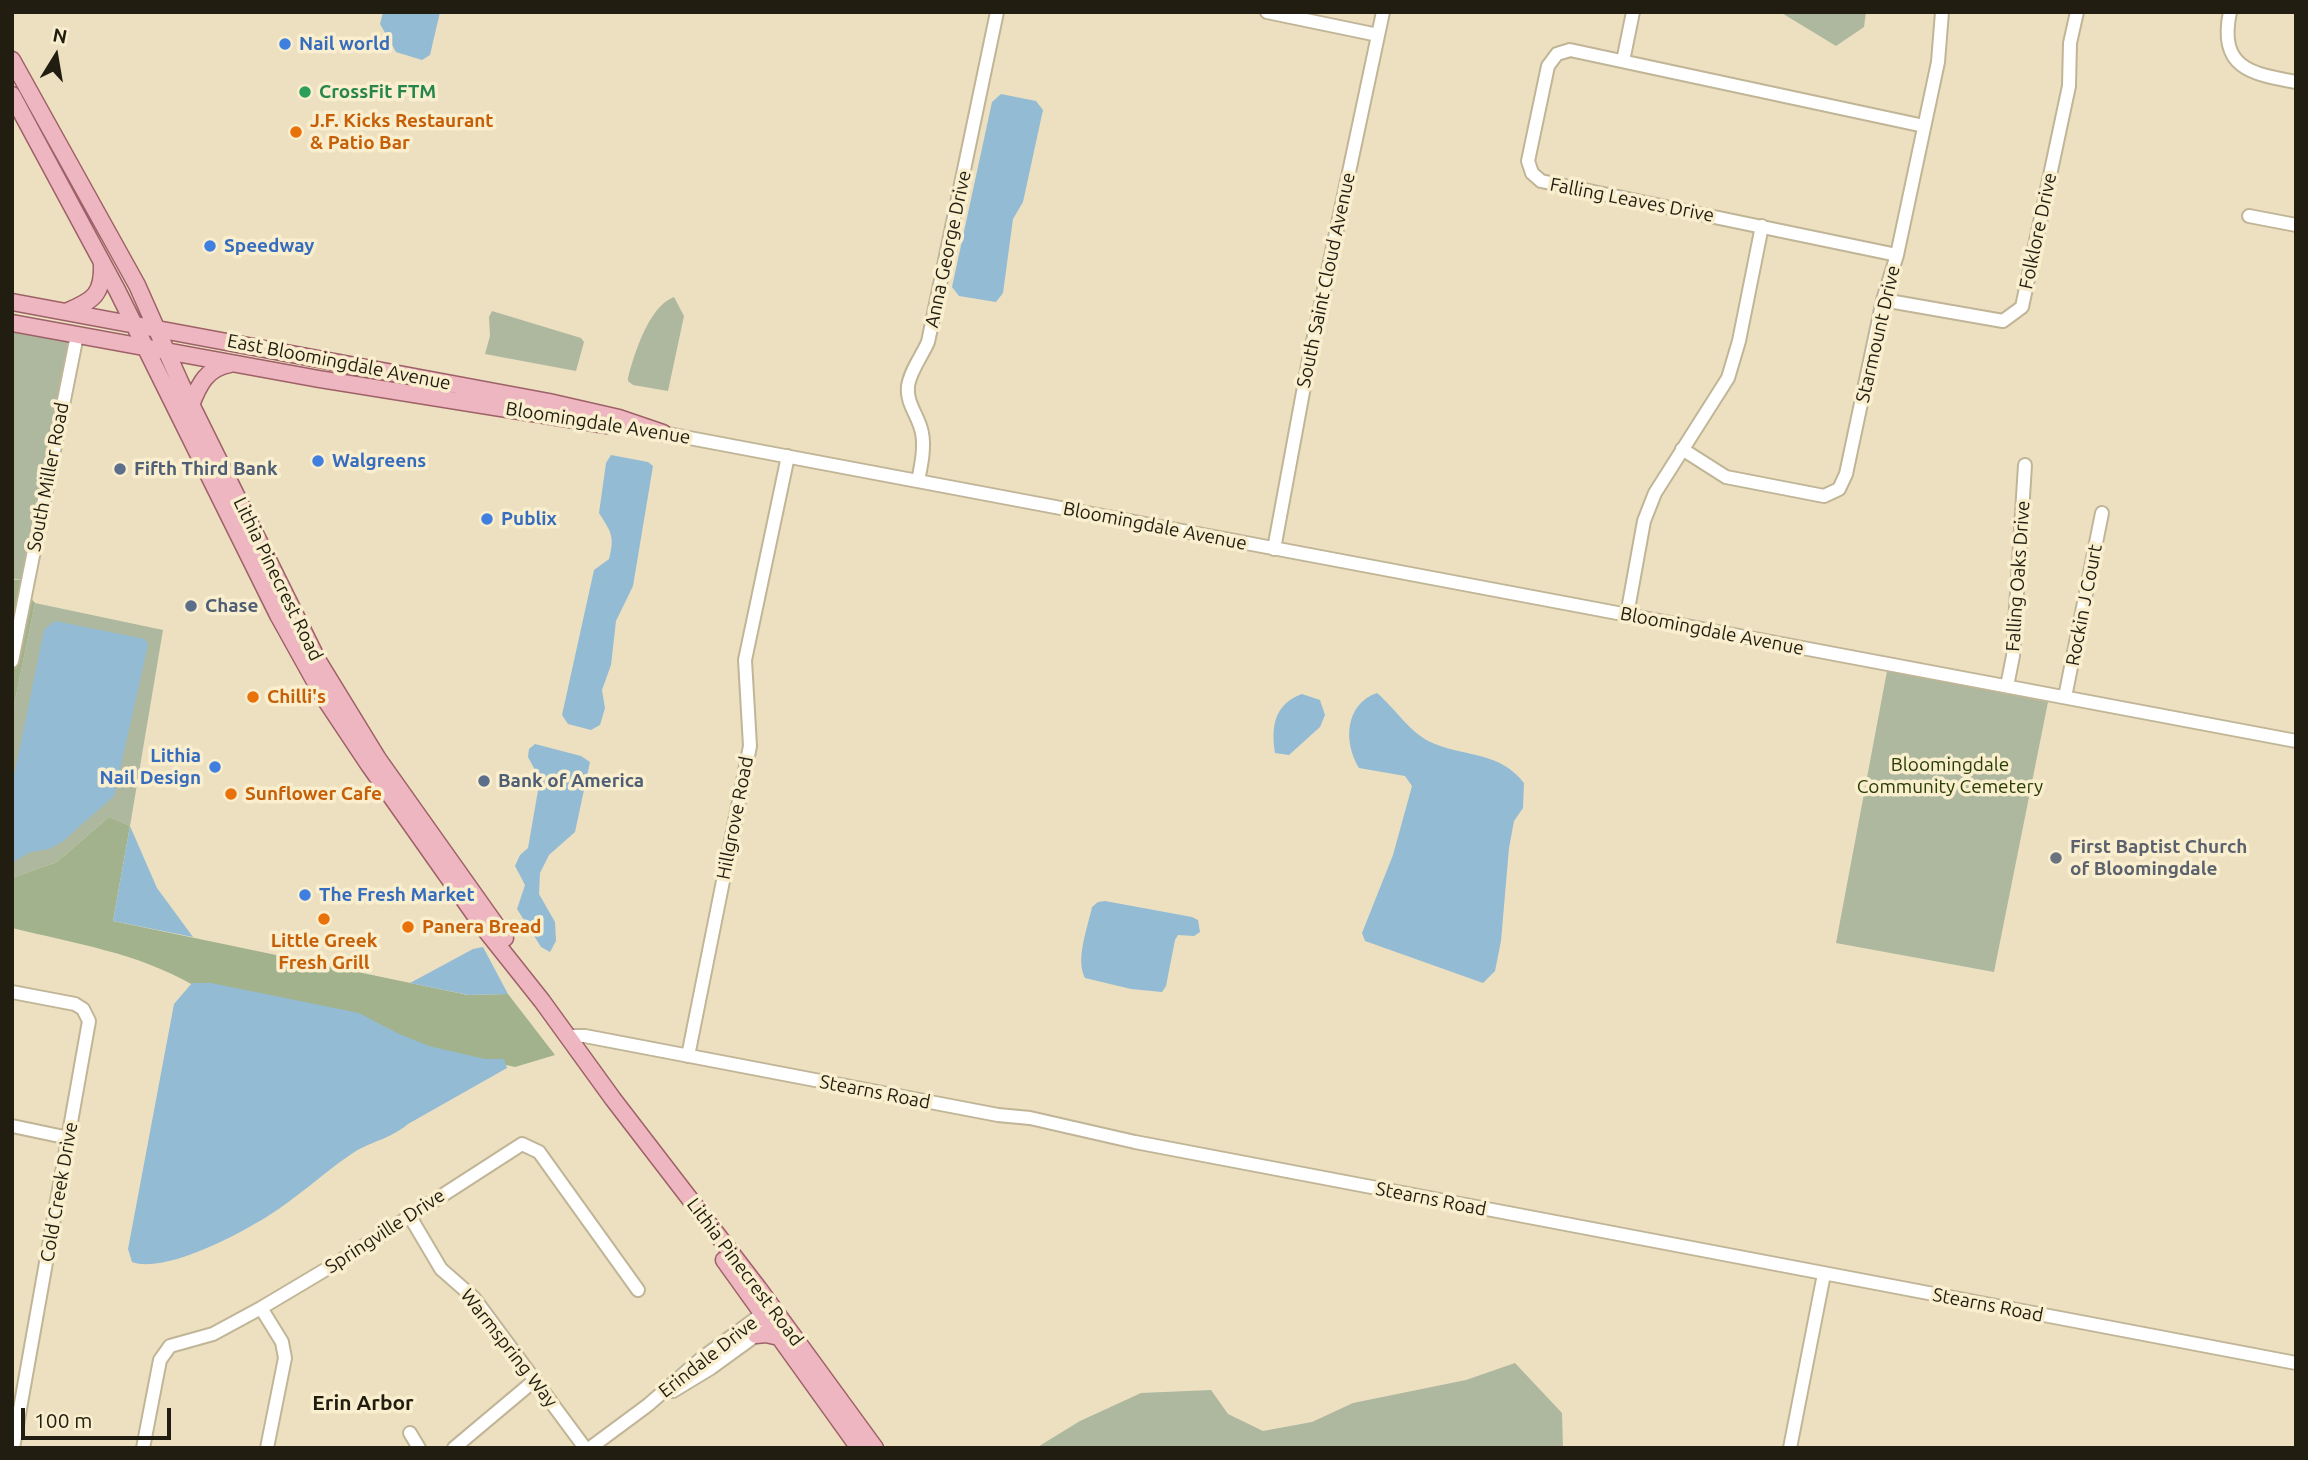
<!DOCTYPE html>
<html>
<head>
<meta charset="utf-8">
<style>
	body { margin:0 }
	#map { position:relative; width:2308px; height:1460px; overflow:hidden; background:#ece0c1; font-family:Ubuntu,sans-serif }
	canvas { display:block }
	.frame { position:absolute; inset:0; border:14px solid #211d11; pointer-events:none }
	.north { position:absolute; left:21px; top:21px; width:70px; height:70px; -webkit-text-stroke:5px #f9eece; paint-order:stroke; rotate:11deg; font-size:19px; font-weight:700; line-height:28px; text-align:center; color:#211d11 }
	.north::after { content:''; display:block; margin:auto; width:24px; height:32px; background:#211d11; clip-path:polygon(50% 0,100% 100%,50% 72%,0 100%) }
	.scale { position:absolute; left:21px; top:1408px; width:150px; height:32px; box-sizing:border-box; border:4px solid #211d11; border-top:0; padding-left:9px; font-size:21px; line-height:24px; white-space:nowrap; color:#211d11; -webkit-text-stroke:5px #f9eece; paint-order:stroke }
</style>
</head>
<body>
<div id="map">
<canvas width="2308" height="1460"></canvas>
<div class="frame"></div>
<div class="north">N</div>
<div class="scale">100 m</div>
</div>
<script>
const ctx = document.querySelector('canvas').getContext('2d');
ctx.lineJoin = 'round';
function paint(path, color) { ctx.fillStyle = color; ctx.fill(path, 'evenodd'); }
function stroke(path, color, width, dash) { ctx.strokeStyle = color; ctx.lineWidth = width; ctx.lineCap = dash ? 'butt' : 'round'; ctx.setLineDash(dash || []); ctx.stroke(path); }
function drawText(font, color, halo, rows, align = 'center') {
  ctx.font = font + ' Ubuntu,sans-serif'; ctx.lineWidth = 7; ctx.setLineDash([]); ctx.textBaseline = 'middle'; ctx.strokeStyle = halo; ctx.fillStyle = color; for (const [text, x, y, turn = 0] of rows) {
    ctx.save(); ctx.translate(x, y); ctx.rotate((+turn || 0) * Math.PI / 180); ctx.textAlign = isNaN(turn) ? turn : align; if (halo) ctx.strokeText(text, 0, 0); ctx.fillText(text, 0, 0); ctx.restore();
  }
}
paint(new Path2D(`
	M1780,12h86l-2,15 -28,19z
	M674,297l10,19 -16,75 -35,-6 -5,-4v-3c6,-24 21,-72 46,-81z
	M492,311l89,27 3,4 -8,29 -91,-17 5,-18 -1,-19z
	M12,328l58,11 -49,240h-9z
	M35,603l128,27 -33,196 -21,-9 -52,45 -45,16v-163z
	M1887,671l161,31 -54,270 -158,-29z
	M1515,1363l47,50 1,35h-527l44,-27 61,-28 70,-3 17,24 35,17 49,-9 41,-19 113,-23z`), '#adb89f');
paint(new Path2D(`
	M28,579l-2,14 9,10 -23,112v-135z
	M109,817l21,9 -17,95 355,74 40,-1 47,61 -40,12 -88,-20 -234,-62c-55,-32 -120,-42 -181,-57v-50l45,-16z`), '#a1b28c');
paint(new Path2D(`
	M383,12h57l-10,43 -8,5 -26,-8 -16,-28z
	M1001,94l35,7 7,9 -20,92 -10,17 -10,74 -7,9 -37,-6 -7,-9 40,-185z
	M611,455l37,7 5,4 -20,120 -17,35 -5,44 -9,25 3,18 -5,17 -9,5 -23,-6 -6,-9 32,-145 15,-11c6,-23 2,-27 -10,-46l7,-50z
	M55,621l90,18 3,6 -34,151 -52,46 -13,7 -19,3 -18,11v-77l32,-156z
	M1377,693c19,16 34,42 58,51 33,13 65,8 89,39l-1,25 -9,13 -5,27 -8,93 -6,30 -12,12 -118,-42 -3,-8 31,-78 19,-69 -7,-10 -46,-8c-16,-26 -14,-64 18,-75z
	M1302,694l18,6 5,15 -5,12 -31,28 -14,-2c-4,-26 -1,-49 27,-59z
	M535,744l46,12 9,6 -15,70 -26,23 -9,18 -1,21 16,28 1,19 -6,11 -9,-5 -24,-38 8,-24 -10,-19 5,-11 8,-7 12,-69 -12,-22 1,-8z
	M130,826l27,62 36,49 -80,-16z
	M1105,901l87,16 6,3 2,12 -6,4 -16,-1 -3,5 -9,46 -4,6 -31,-3 -46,-11c-10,-19 3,-51 7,-71l6,-5z
	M483,947l25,47 -39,1 -59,-12 63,-34z
	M192,983h19l148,30 40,21 30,12 56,13h19l3,9 -99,56c-17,15 -40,18 -58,31 -28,19 -53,43 -82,61 -29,18 -103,58 -136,46l-4,-13 46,-245z`), '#94bbd4');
const minor = new Path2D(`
	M1267,12l111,23
	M2230,12c-12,56 21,62 66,70
	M1623,61l10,-49
	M2249,216l47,9
	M1897,255l-356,-74 -9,-8 -4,-12 20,-95 9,-12 13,-4 354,76
	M1883,300l120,21 19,-14 47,-221 1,-43 7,-31
	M663,433l1633,308
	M1682,449l44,28 98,19 15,-7 7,-15 37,-174 14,-45 41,-193 4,-50
	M918,481c3,-15 7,-33 4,-48 -3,-17 -16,-29 -14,-47 2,-15 14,-30 20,-44l69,-330
	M1274,549l34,-184 75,-353
	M1627,615l17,-94 11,-28 73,-115 11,-37 23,-115
	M12,661l65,-326
	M2007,686l6,-30 12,-191
	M2065,697l37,-184
	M12,992l63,12 8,5 6,12 -76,427
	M567,1036h18l413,79 32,3 105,24 1161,221
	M688,1056l62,-310 -5,-86 43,-204
	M12,1126l57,12
	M409,1215l32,54 33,29 111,150
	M261,1308l21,34 3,16 -18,90
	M673,1391l38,-23 51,-37
	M410,1433l9,15
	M143,1448l17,-88 10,-14 43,-12 48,-26 89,-53 172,-111 17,8 99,138
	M454,1448l81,-68
	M590,1448l58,-43 54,-47 60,-44 9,-1
	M1790,1448l34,-174`);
const major = new Path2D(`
	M12,60l125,225 44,99 137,277 60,98 127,179
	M12,95l105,195 161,325 45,81 46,69 115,163 58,73 71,98 146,190 116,159
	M12,302l537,100 70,16 44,15
	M68,311c26,-11 35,-17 34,-47
	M12,323l307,56 288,46
	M191,405c8,-21 16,-37 39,-41
	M724,1260l135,188
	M756,1335l10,-1 13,3`);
stroke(minor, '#c0b596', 16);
stroke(major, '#9e6167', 19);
stroke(minor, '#fff', 12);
stroke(major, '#eeb6c0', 16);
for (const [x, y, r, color] of [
	[285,44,7,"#3f7fe0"],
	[305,92,7,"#2e9e5b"],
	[296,132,7,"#e8710a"],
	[210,246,7,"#3f7fe0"],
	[318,461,7,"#3f7fe0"],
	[120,469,7,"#5c6f8a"],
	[487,519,7,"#3f7fe0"],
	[191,606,7,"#5c6f8a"],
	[253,697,7,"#e8710a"],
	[215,767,7,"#3f7fe0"],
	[484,781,7,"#5c6f8a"],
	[231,794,7,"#e8710a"],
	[2056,858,7,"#6b7280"],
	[305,895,7,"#3f7fe0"],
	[324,919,7,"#e8710a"],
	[408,927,7,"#e8710a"]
]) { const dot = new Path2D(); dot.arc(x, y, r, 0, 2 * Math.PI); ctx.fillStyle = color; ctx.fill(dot); stroke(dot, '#f9eece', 2.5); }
drawText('bold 19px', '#366cbe', '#f9eece', [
	["Nail world",299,44],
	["Speedway",224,246],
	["Walgreens",332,461],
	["Publix",501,519],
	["Lithia",201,756,"right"],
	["Nail Design",201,778,"right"],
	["The Fresh Market",319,895]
], 'left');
drawText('bold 19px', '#27864d', '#f9eece', [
	["CrossFit FTM",319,92]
], 'left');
drawText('bold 19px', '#c56008', '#f9eece', [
	["J.F. Kicks Restaurant",310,121],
	["& Patio Bar",310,143],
	["Chilli's",267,697],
	["Sunflower Cafe",245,794],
	["Panera Bread",422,927],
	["Little Greek",324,941,"center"],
	["Fresh Grill",324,963,"center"]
], 'left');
drawText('19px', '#211d11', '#f9eece', [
	["Falling Leaves Drive",1632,200,11],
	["Folklore Drive",2038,231,-78],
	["Anna George Drive",948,249,-78],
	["South Saint Cloud Avenue",1326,280,-78],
	["Starmount Drive",1878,334,-77],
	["East Bloomingdale Avenue",339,362,11],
	["Bloomingdale Avenue",598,423,9],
	["South Miller Road",48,477,-79],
	["Bloomingdale Avenue",1155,526,11],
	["Falling Oaks Drive",2018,576,-86],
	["Lithia Pinecrest Road",278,579,64],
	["Rockin J Court",2084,605,-79],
	["Bloomingdale Avenue",1712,631,11],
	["Hillgrove Road",735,818,-79],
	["Stearns Road",875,1092,11],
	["Cold Creek Drive",59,1192,-80],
	["Stearns Road",1431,1199,11],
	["Springville Drive",385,1231,-33],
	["Lithia Pinecrest Road",745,1272,53],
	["Stearns Road",1988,1305,11],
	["Warmspring Way",509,1348,52],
	["Erindale Drive",708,1357,-38]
]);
drawText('bold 19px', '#4e5e75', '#f9eece', [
	["Fifth Third Bank",134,469],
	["Chase",205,606],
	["Bank of America",498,781]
], 'left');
drawText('19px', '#293d00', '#f9eece', [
	["Bloomingdale",1950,765],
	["Community Cemetery",1950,787]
]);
drawText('bold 19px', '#5b616d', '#f9eece', [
	["First Baptist Church",2070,847],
	["of Bloomingdale",2070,869]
], 'left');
drawText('bold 21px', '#211d11', '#f9eece', [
	["Erin Arbor",363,1403]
]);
</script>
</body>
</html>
